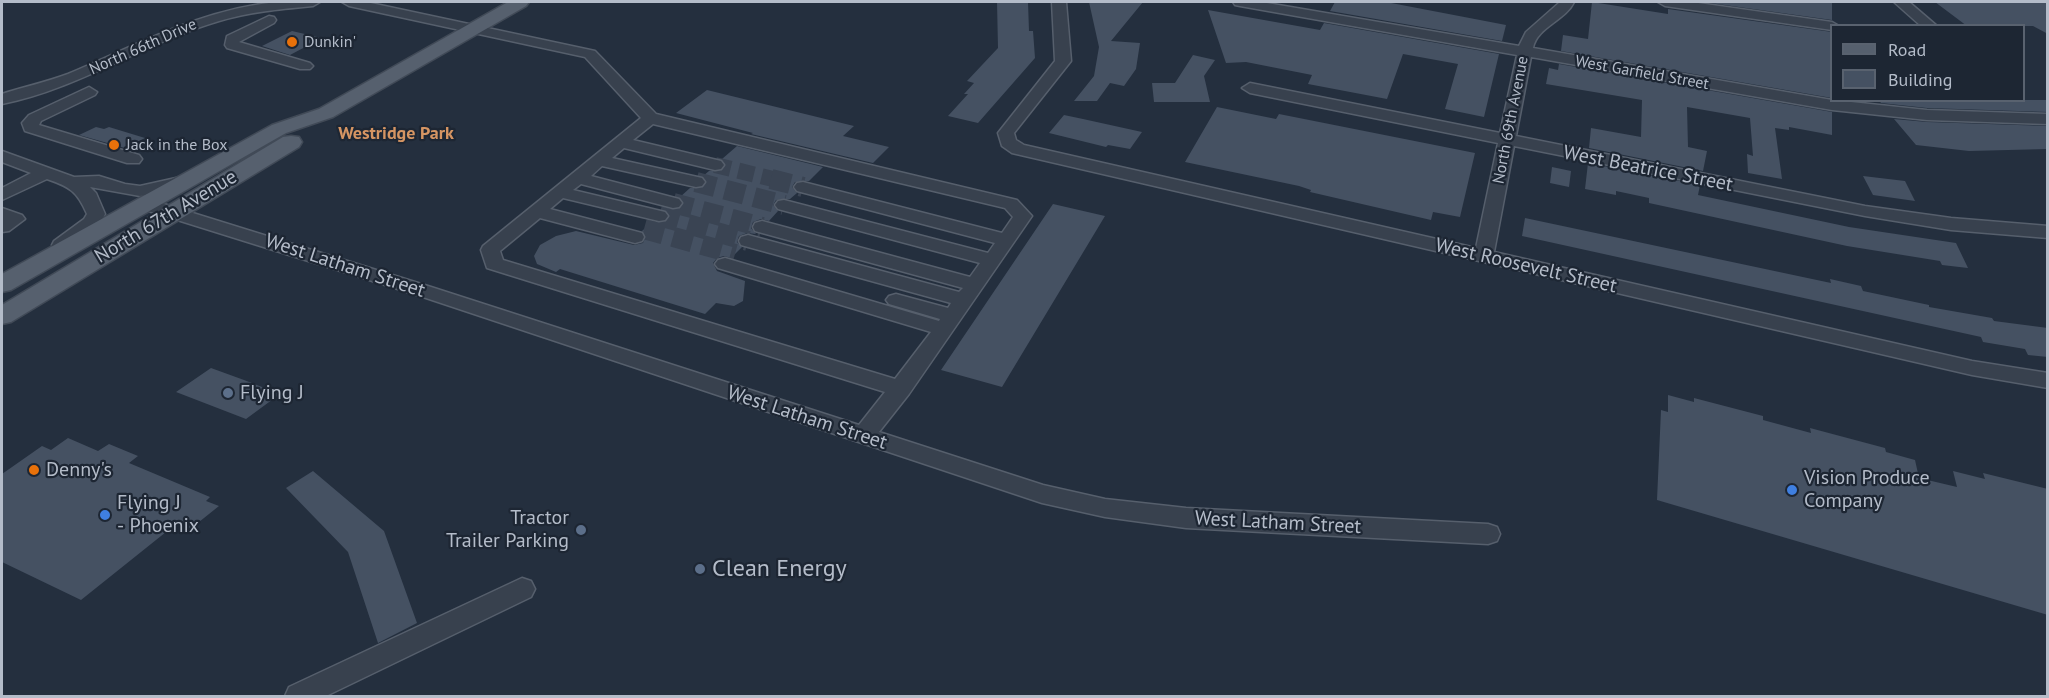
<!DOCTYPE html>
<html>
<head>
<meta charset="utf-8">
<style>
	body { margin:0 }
	#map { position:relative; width:2049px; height:698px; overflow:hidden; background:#242f3e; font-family:"PT Sans",sans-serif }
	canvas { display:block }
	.frame { position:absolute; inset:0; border:3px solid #b4bcc9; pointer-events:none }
	.legend { position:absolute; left:1830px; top:24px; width:195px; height:78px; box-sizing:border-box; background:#1d2633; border:2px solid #59626f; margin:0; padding:8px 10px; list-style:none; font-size:18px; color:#b4bcc9 }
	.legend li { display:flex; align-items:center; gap:12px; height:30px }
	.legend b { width:30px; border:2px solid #59626f }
</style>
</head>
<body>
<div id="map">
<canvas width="2049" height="698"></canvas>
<div class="frame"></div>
<ul class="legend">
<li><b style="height:8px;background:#56606e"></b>Road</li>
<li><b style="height:16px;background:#455162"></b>Building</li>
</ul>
</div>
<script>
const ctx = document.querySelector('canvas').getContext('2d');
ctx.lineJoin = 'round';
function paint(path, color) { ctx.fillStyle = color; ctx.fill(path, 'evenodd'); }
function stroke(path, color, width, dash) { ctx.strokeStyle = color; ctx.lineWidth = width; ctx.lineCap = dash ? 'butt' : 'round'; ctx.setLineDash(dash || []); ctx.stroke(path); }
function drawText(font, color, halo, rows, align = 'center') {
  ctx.font = font + ' "PT Sans",sans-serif'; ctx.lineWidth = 4.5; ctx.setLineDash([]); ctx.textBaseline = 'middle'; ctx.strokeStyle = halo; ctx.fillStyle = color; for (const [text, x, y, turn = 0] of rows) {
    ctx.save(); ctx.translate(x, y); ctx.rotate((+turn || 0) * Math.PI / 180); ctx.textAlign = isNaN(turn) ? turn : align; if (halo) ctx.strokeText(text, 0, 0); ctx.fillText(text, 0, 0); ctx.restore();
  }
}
paint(new Path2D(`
	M997,2h31l1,29h4l2,27 -57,65 -30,-7 20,-22h-4l10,-11 -7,-2 31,-33z
	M1089,2h54l-32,39 29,2 -4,26 -12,17 -14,-3 -13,18h-23l20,-25 5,-29z
	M1335,2h51l120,23 -4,16 -172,-30z
	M1592,2l76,12v-5l164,23v66l-271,-47 2,-16 25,4z
	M1703,2h129v18z
	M1935,2h113v32l-15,-8h-66z
	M1208,10l112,20 4,-7 175,31 -15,63 -39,-8 13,-45 -55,-10 -16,45 -79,-15 4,-9 -66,-13 -20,1z
	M292,31l30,7 -32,17 -28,-9z
	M1193,55l22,5 -11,16 6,26h-56l-2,-19h23z
	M1559,64l273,48v23l-43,-8v3l-14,-2 7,51 -34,-6 -1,-19 6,2 -3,-38 -63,-11 1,40 19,4 -4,20 -114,-23 2,-20 50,9 1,-37 -96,-16 3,-16 9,2z
	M707,90l147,36 -11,10 46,11 -16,16 -122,-29 2,-1 -77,-20z
	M1879,100h169v12l-121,-4 -46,-5z
	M1217,107l59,12 3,-5 196,39 -15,64 -27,-5 -2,8 -121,-28 1,-2 -12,-4 -114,-24z
	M1064,115l19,4 59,13 -12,17 -22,-4 -2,2 -57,-14z
	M1894,119l33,3 121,4v23l-79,2 -53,-6z
	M96,127l8,2 5,-2 36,11 -20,10 -46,-13z
	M737,146l86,21 -14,14 -14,1 -3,5 5,6 -7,6 -14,1 -3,5 5,6 -9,10 -8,-2 -8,3 -2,6 5,6 -9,-1 -8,3 -2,6 5,5 -11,11 -7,-2 -7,2 -4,5 4,8 28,10 -2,20 -9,5 -18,-3 -11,11 -145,-45 -4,3 -19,-8 -3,-8 6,-11 16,-9 20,-5 58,14 9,-2 3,-7 -4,-5 10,-9 15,-1 3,-5 -5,-6 16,-2 3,-5 -4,-6 10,-9 14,-1 3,-5 -4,-6 6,-5 14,-1 3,-5 -4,-6z
	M1588,163l112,22 -2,10 151,32 107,16 12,25 -26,-3 -2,-4 -93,-15 -198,-43v-5l-33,-7v4l-31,-6z
	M1552,167l19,4 -2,16 -19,-4z
	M1863,176l42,5 10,20 -42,-6z
	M1053,204l52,12 -103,171 -61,-17z
	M1525,218l306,65 -1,-4 31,7 2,5 66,14v2l63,11 2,3 54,7v29l-20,-2 -3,-6 -42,-7 -2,-5 -459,-101z
	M211,368l33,12 36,14 -34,25 -70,-27z
	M1668,395l26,7v-4l69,18v4l48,13 -1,-5 75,20 1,4 29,8 4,18 38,9 -4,-16 32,8 -2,-6 65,16v126l-391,-115 4,-90 7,2z
	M68,438l30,13 11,-7 29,12 -9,7 81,34 -4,4 13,5 -30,24 -13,-6 -95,76 -79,-38v-88l40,-28 9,4z
	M313,471l71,60 33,92 -39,20 -30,-91 -62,-64z`), '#455162');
stroke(new Path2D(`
	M715,165l62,15`), '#3a4453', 16, [16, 8]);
stroke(new Path2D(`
	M771,179l32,8
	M696,182l88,23
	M673,203l89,24
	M659,216l89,25
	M644,229l91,25`), '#3a4453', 20, [20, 10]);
const minor = new Path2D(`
	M277,2h43l-7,4c-32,3 -64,6 -94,15 -75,22 -141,68 -217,83v-10c21,-7 45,-12 66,-20 69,-29 134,-65 209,-72z
	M342,2h24l229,49 61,63 361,86 15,16 -123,178 -30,38 164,53 62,14 81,9 302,16 9,3 3,7 -3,7 -9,3 -302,-16 -81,-11 -63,-14 -625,-208 -278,-87 -3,-4 3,-4h12l280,87 428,138 26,-33 -398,-124 -6,-18 2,-4 158,-128 -56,-61 -236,-51zM653,124l352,84 8,9 -11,16 -199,-51 -6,1 -3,4 3,4 198,52 -7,10 -204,-53 -6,1 -3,4 3,4 202,54 -10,14 -208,-56 -7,2 -2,4 2,4 208,57 -4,4 -211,-57 -7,2 -2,4 2,4 210,58 -3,5 -52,-14 -7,2 -3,4 3,4 51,15 -1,2 -214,-63 -7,2 -3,4 3,4 213,64 -36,47 -392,-119 -3,-9 40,-33 95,25 7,-2 2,-4 -2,-4 -92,-24 13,-11 96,23 6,-1 3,-4 -3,-4 -92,-22 8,-6 92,24 6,-1 3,-4 -3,-4 -88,-23 11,-10 94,21 6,-1 3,-4 -3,-4 -90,-20 12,-10 91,22 6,-1 3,-4 -3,-4 -88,-21z
	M1052,2h14l5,59 -57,72 2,7 8,5 452,103 22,-105 -248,-50 -8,-5 8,-5 250,50 17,-78 -277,-49 -5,-1 -2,-3h28l258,44 7,-14 34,-30h14c-9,19 -37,25 -41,46l299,52 95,10 121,4v10l-121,-4 -95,-10 -301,-53 -15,79 349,70 86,12 97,8v12l-97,-8 -86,-14 -351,-70 -20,106 478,109 76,12v15l-76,-13 -960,-222 -10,-7 -4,-13 57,-72z
	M1658,2h33l141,20 7,4h-7v4l-167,-24z
	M1894,2h15l28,24h-16z
	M269,16l5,1 2,3 -2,3 -35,19 71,21 3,3 -3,3h-10l-73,-21 -2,-3 2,-9z
	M89,87l8,5 -2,3 -54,26 -2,4 100,30 3,4 -3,4h-12l-102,-32 -3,-8 7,-8z
	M2,151l72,26 25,-1 26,8 15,2 45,-10 6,1 3,4 -3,4 -51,11 -50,-9 6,6 9,21c-7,15 -33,39 -51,35l-2,-4 2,-4 30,-22 3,-5c-10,-23 -17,-27 -40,-35l-45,21v-12l29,-15 -29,-11z
	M2,208l20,7 3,4 -16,12 -7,1z
	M522,578l9,3 4,8 -4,8 -205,99h-41l4,-9z`);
const major = new Path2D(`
	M508,2h21l-3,4 -193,111 -47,16 -275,157 -9,2v-18l270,-149 47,-16z
	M291,136l8,1 3,5 -3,5 -288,175 -9,2v-19l281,-168z`);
stroke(minor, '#565f6c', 3);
stroke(major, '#414a57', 3);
paint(minor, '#38414e');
paint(major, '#56606e');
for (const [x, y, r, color] of [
	[292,42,6,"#e8710a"],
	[114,145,6,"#e8710a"],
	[228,393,6,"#5c6f8a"],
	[34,470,6,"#e8710a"],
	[1792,490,6,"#3f7fe0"],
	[105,515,6,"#3f7fe0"],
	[581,530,6,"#5c6f8a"],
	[700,569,6,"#5c6f8a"]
]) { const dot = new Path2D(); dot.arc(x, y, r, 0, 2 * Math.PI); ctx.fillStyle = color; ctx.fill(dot); stroke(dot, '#1d2633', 2); }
drawText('16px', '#b4bcc9', '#1d2633', [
	["Dunkin'",304,42],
	["Jack in the Box",126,145]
], 'left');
drawText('16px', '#b4bcc9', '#1d2633', [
	["North 66th Drive",143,47,-24],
	["West Garfield Street",1642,73,10],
	["North 69th Avenue",1511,120,-79]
]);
drawText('bold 18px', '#d59563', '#1d2633', [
	["Westridge Park",396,134]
]);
drawText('20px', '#b4bcc9', '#1d2633', [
	["West Beatrice Street",1648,169,11],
	["North 67th Avenue",166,217,-31],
	["West Latham Street",345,266,18],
	["West Roosevelt Street",1526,266,13],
	["West Latham Street",807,418,18],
	["West Latham Street",1278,523,3]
]);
drawText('20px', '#b4bcc9', '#1d2633', [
	["Flying J",240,393],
	["Denny's",46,470],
	["Vision Produce",1804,478],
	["Company",1804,501],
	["Flying J",117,503],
	["- Phoenix",117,526],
	["Tractor",569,518,"right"],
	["Trailer Parking",569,541,"right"]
], 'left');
drawText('24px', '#b4bcc9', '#1d2633', [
	["Clean Energy",712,569]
], 'left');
</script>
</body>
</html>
